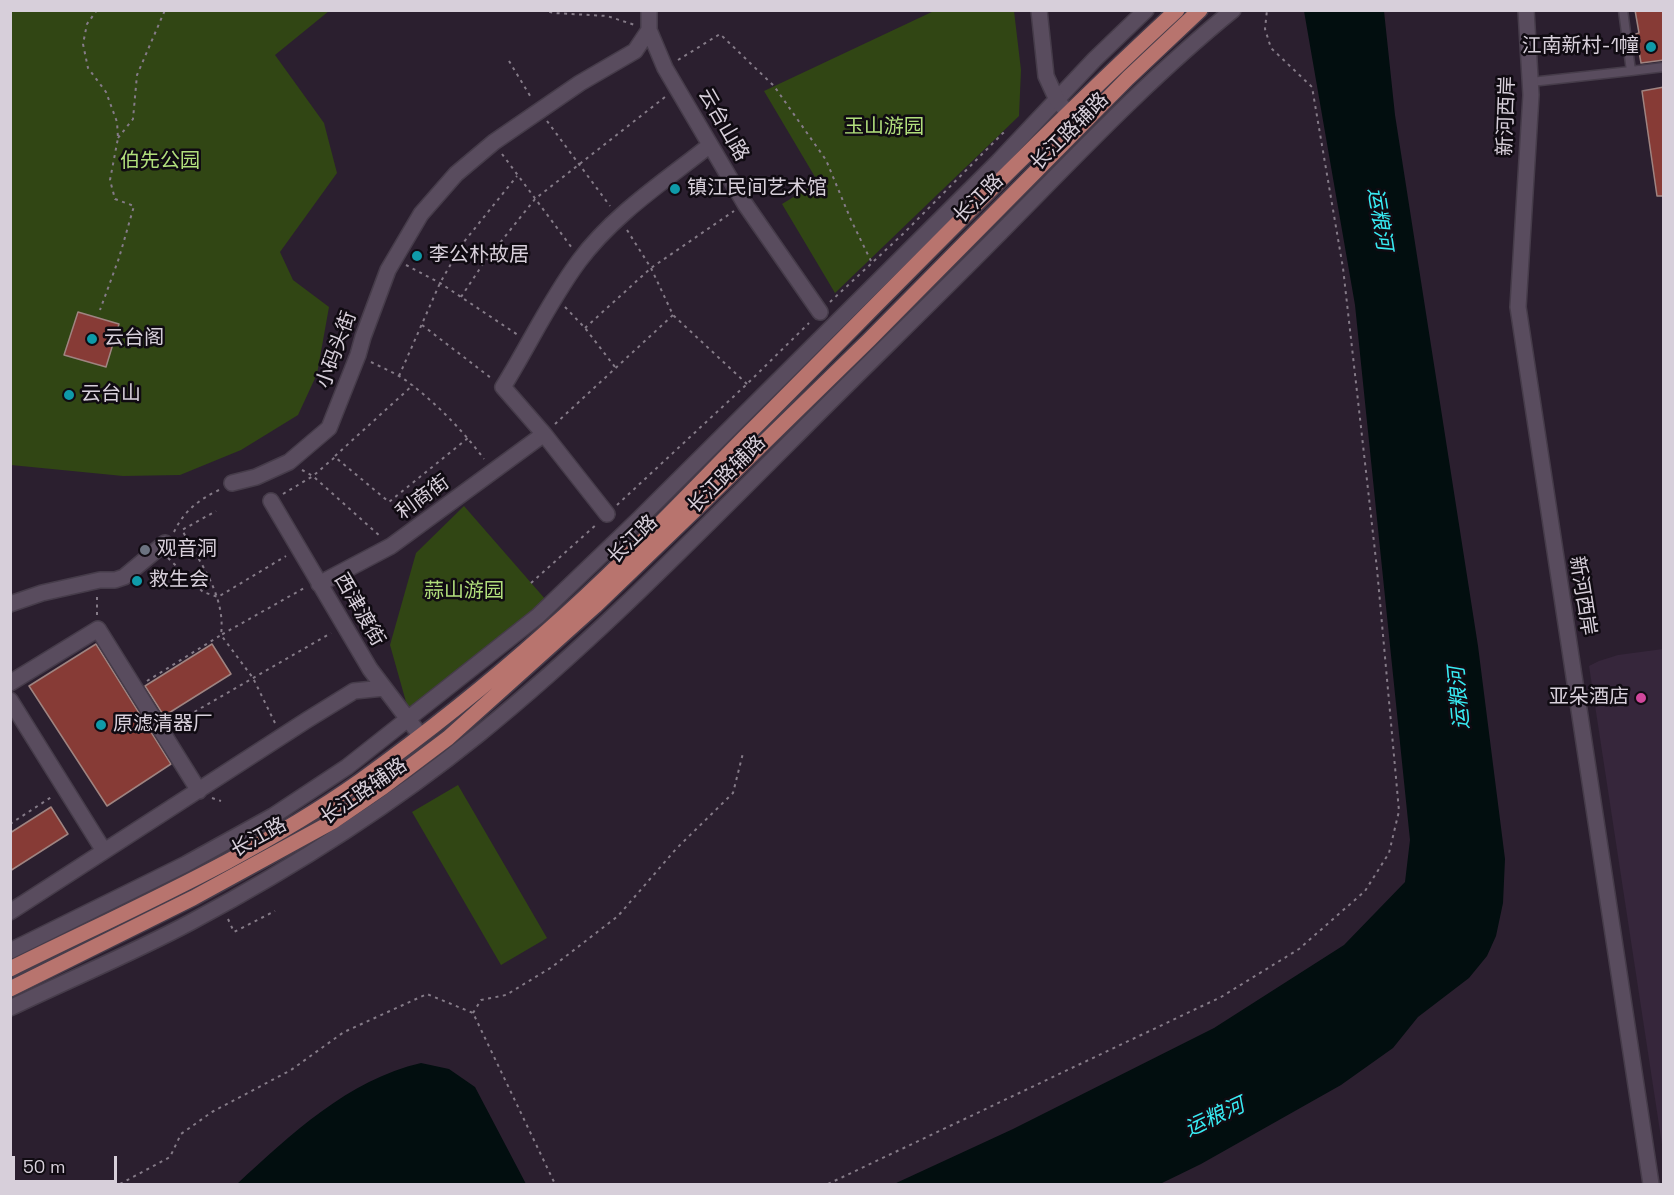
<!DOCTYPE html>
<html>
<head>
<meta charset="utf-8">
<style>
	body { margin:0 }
	#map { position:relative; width:1674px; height:1195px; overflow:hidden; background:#2b1f2f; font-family:"Space Grotesk",sans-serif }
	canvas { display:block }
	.frame { position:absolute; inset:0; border:12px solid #d7cfda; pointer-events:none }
	.scale { position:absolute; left:12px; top:1156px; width:105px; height:27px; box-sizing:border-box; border:3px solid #d7cfda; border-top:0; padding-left:8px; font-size:18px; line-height:21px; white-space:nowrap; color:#d7cfda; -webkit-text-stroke:4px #100b12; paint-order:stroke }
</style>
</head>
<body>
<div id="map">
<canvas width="1674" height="1195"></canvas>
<div class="frame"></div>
<div class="scale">50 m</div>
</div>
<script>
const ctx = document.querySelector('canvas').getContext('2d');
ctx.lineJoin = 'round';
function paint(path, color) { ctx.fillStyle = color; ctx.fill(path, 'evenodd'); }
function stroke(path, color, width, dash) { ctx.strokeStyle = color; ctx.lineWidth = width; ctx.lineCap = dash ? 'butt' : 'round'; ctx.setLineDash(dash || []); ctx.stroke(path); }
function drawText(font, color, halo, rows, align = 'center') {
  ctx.font = font + ' "Space Grotesk","Noto Sans SC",sans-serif'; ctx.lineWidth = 5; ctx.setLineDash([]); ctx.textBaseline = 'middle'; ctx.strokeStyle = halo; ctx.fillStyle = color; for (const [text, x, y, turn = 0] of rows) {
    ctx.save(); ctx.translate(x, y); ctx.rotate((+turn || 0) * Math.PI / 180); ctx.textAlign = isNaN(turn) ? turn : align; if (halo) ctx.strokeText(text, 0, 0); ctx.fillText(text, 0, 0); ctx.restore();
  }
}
paint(new Path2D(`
	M1663,649h1l-1,502 -74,-485 10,-5 19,-6z`), '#36263b');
paint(new Path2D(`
	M936,10l78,1 7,59 -2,46 -184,177 -53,-89 36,-22 -54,-91z
	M10,11h319l-54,44 49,68 13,50 -57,79 13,28 36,27 -12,67 -19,41 -57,35 -61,25 -57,1 -112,-11z
	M464,506l82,94 -138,109 -18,-64 26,-92z
	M458,785l89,153 -46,27 -89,-153z`), '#314614');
paint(new Path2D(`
	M1304,11h80l11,104 83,531 27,213 -2,44 -7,33 -9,20 -18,22 -51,39 -25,31 -52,37 -140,79 -41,20h-266l119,-55 201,-101 130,-83 61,-63 5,-42 -55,-535z
	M421,1063l28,6 26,18 51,97h-289c54,-50 111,-104 184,-121z`), '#020e0f');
const building = new Path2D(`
	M1635,10h29v50l-23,3 -5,-29 3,-1z
	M1664,87v109h-7l-15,-105z
	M78,312l41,12 -13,43 -42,-12z
	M96,644l75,120 -64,42 -78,-120z
	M212,644l19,30 -67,42 -19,-30z
	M51,807l17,27 -58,37v-38z`);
paint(building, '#873b36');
stroke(building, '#9f8481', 1.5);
const lane = new Path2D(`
	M1623,10l8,61 33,-4
	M1531,82l100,-11`);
const street = new Path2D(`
	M649,10v20l16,38 80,136 75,108
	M232,483l24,-6 33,-15 40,-34 29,-73 5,-18 25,-67 33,-56 35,-40 38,-32 86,-59 55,-32 14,-21
	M271,501l99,168 50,66
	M607,514l-63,-80 -41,-47c26,-42 47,-87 76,-126 35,-47 86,-80 131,-116
	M319,584l72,-38 153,-112
	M10,604l32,-11 58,-13h15l9,-3 41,-34
	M10,683l88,-54 101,162
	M10,700l94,151
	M10,912l297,-192 47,-29 30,-3
	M10,951l176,-87 87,-48 74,-49 191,-151 100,-96 361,-359 96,-102 51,-49
	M10,1008c60,-29 123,-55 181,-86 101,-54 198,-115 287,-187 110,-89 209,-190 309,-290 69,-70 140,-138 209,-208 77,-78 152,-158 237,-227`);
const secondary = new Path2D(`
	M1039,10l7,66 11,24 23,27
	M1526,10l5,85 -13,212 133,877`);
const primary = new Path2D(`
	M10,969c117,-58 244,-113 350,-188 64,-46 127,-96 185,-148 71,-62 136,-131 202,-198 142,-142 282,-288 430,-425
	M10,989l183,-91 139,-76 51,-35 65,-49 147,-132 105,-101 169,-165 259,-262 72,-68`);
stroke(lane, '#463c4a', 11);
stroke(street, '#463c4a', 18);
stroke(secondary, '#463c4a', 18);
stroke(primary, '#463c4a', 18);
stroke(new Path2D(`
	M97,10l-10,14 -4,20 5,24 18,24 11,30 1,16 -8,42 5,19 19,7 -15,52 -19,52
	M542,10l12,3 53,3 28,9
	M678,60l42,-26 54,52 52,74 25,60 21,43
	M509,61l23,38
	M547,121l63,85
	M118,138l15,-19 4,-44 28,-65
	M502,154l70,94
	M627,230l24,38 22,47 74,69
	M406,265l34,18 78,52
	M461,297l22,-33 52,-65 130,-102
	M830,302l74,-69 99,-100 1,2
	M565,307l20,21 30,39
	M422,325l69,53
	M585,328l66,-60 83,-57
	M371,362c14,7 29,13 41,23 27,21 52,47 72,74
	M399,376l41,-93 23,-40 54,-67
	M555,424l118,-109
	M335,456l78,-71
	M302,470l11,6 67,60
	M283,494l30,-18 22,-19 54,45 79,-64
	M617,505l130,-121 62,-61
	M174,532c10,-21 24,-32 45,-42
	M168,558l35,34 15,5 68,-41
	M531,583l67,-60
	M97,615v-18
	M147,681l74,-46c5,-39 -21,-72 -39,-105l34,-19
	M175,723l156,-90
	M275,723l-22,-45 -32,-43 85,-48
	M212,798l9,3
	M10,824l43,-28
	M228,919l6,13 41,-21
	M473,1013l8,-13 25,-5 46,-28 66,-51 58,-67 57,-56 10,-40
	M120,1184l50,-27 11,-23 31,-22 79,-42 53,-38 83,-38 46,19 82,171
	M828,1184l393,-187 78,-48 66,-58 24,-38 10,-42 -22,-242 -34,-301 -31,-181 -41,-39 -6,-19 2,-19`), '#857b88', 2, [3, 4.5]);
stroke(lane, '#594c5e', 8);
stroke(street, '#594c5e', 15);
stroke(secondary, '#594c5e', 15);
stroke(primary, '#b8746e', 15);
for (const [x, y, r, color] of [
	[1651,47,6,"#0f9aa8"],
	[675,189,6,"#0f9aa8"],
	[417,256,6,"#0f9aa8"],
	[92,339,6,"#0f9aa8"],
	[69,395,6,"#0f9aa8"],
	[145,550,6,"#6b7280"],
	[137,581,6,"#0f9aa8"],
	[1641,698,6,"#d1479c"],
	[101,725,6,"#0f9aa8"]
]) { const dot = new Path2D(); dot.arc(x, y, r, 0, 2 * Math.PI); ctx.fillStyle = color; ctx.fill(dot); stroke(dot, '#100b12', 2); }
drawText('20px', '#d7cfda', '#100b12', [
	["江南新村-1幢",1639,47,"right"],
	["镇江民间艺术馆",687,189],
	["李公朴故居",429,256],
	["云台阁",104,339],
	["云台山",81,395],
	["观音洞",157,550],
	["救生会",149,581],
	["亚朵酒店",1629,698,"right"],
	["原滤清器厂",113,725]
], 'left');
drawText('20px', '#d7cfda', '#100b12', [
	["新河西岸",1507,116,-88],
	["云台山路",723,125,60],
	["长江路辅路",1070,132,-45],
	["长江路",979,199,-45],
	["小码头街",337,350,-70],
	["长江路辅路",727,475,-45],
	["利商街",423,498,-36],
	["长江路",633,540,-44],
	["新河西岸",1582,596,81],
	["西津渡街",359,610,60],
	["长江路辅路",364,792,-35],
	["长江路",259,838,-29]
]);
drawText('20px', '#b1df7c', '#100b12', [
	["玉山游园",884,128],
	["伯先公园",160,162],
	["蒜山游园",464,592]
]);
drawText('italic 21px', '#38ebf3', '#100b12', [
	["运粮河",1379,219,81],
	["运粮河",1460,698,-95],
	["运粮河",1215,1118,-25]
]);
</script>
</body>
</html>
